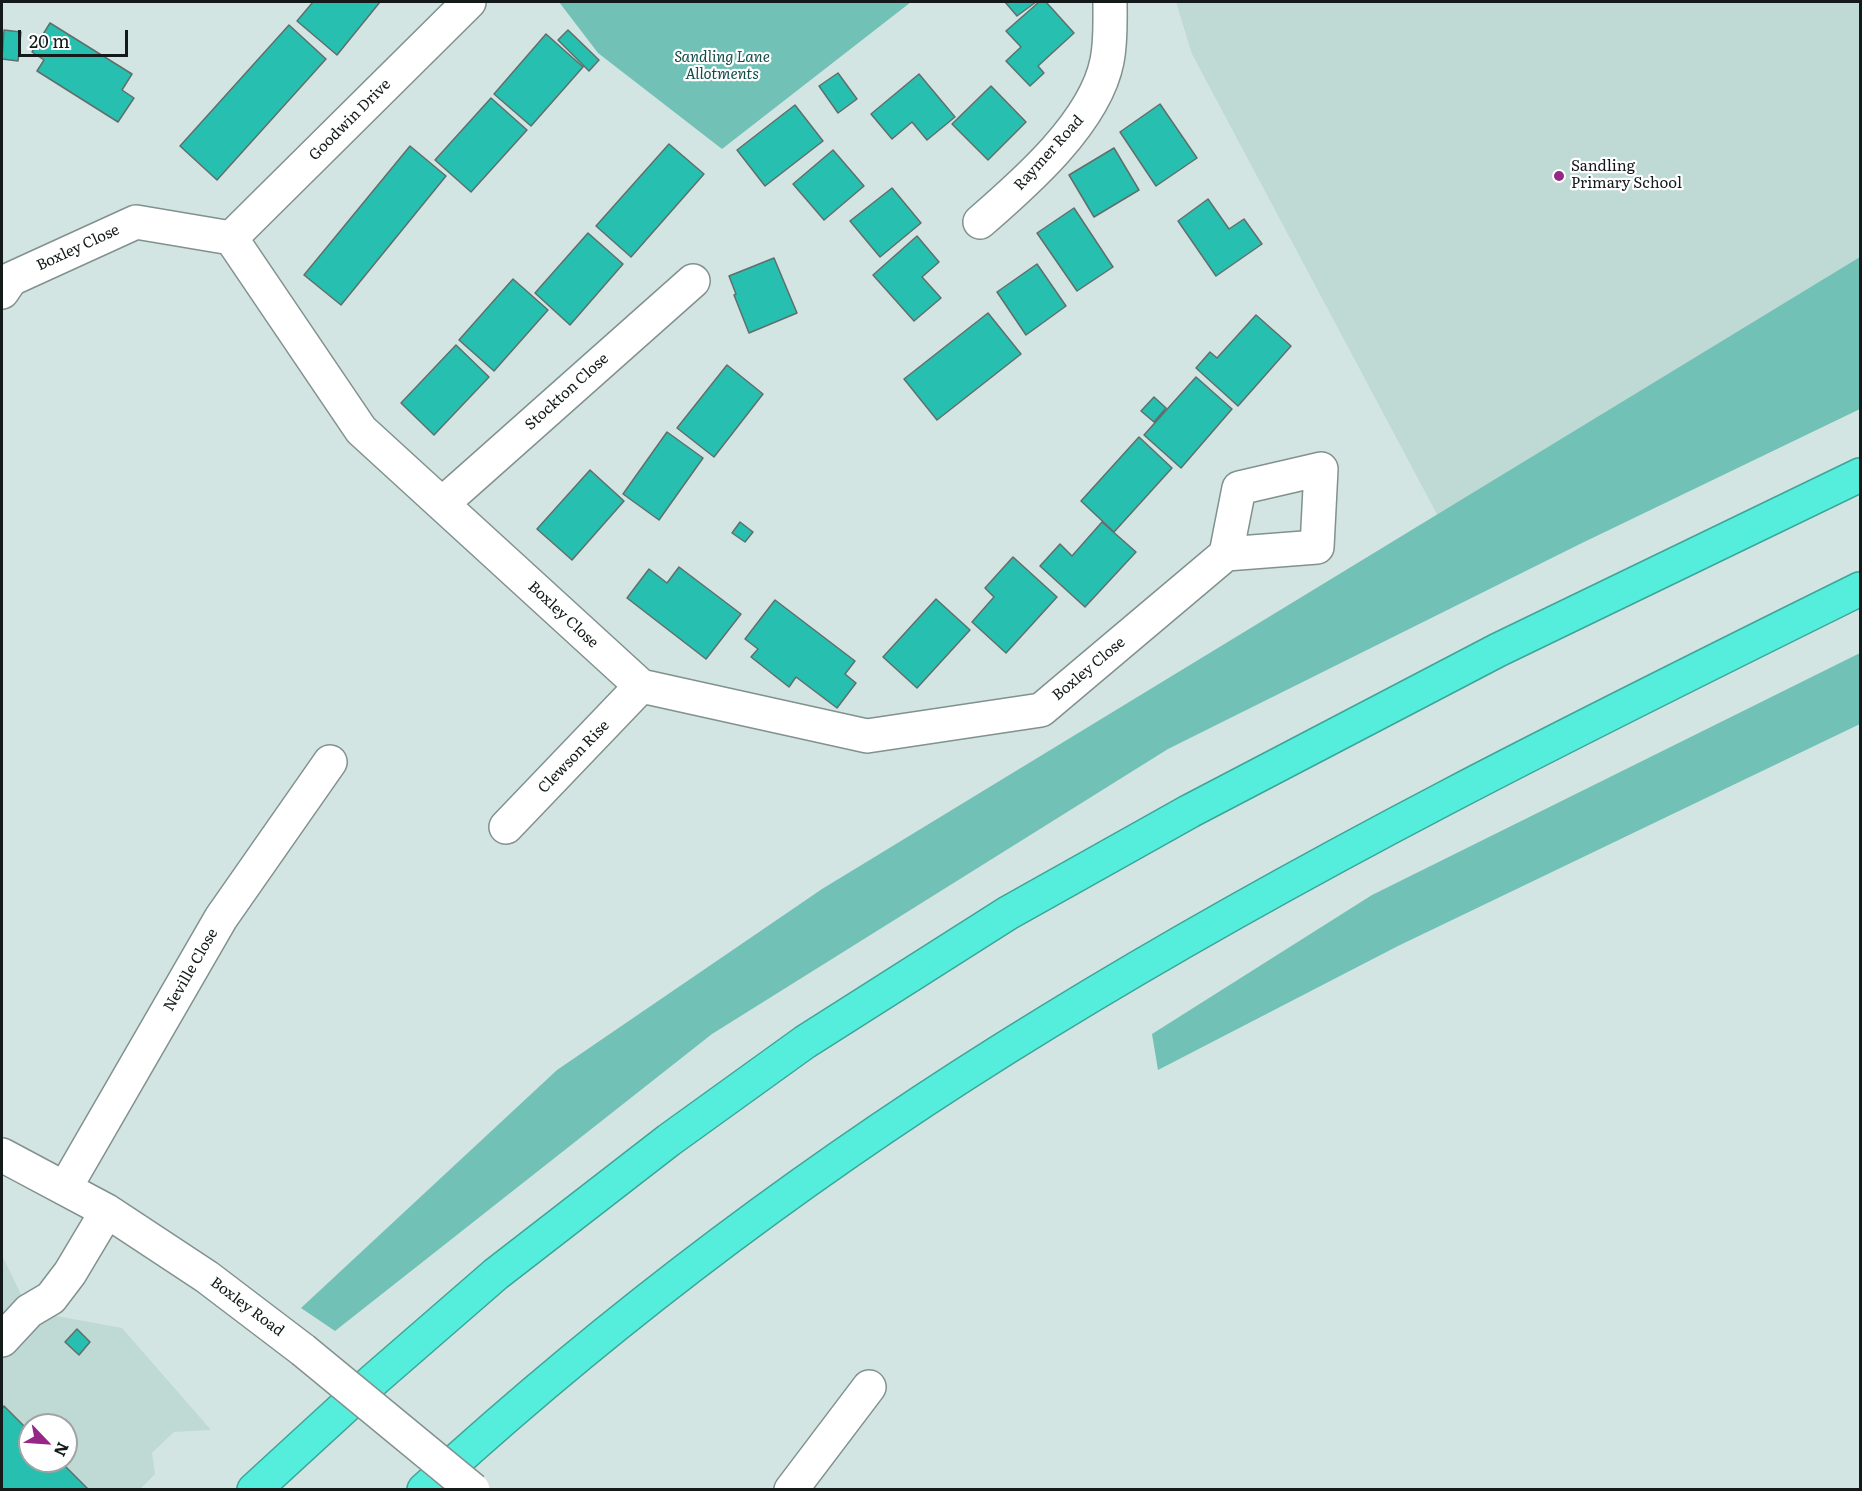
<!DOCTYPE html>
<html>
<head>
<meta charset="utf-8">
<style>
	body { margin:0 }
	#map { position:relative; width:1862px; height:1491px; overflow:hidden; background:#d3e5e2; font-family:Literata,serif }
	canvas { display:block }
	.frame { position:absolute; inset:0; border:3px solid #141a19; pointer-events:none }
	.north { position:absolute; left:18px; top:1413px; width:60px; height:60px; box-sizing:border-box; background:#fff; border:2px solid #a1a3a3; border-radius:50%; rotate:115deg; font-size:16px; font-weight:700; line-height:24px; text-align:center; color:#141a19 }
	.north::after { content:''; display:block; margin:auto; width:21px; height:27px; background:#972786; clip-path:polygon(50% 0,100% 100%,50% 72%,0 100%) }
	.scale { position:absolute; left:18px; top:30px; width:110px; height:27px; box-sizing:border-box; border:3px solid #141a19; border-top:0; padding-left:8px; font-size:18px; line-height:21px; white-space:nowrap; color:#141a19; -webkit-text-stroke:4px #fff; paint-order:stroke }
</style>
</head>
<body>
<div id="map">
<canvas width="1862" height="1491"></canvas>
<div class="frame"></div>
<div class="north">N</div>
<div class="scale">20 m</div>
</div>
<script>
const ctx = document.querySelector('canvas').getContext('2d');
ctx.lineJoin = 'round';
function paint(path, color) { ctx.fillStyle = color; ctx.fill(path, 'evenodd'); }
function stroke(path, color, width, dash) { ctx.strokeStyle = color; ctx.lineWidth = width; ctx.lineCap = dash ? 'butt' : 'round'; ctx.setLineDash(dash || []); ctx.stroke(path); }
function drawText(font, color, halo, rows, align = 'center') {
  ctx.font = font + ' Literata,serif'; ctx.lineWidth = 4.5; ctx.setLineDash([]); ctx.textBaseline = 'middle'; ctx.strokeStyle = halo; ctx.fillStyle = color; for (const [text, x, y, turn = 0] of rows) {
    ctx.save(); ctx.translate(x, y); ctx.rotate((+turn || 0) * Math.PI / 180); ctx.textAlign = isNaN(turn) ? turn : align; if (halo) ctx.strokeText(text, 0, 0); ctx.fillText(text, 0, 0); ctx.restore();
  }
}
paint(new Path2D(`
	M1176,2h684v296l-421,220 -247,-464z
	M2,1255l27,56 93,17 89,102 -37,2 -22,21 3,21 -15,15h-138zM30,1425h36v36h-36z`), '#bfd9d5');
paint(new Path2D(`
	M559,2h352l-189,147 -124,-96z
	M1860,257v152l-280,135 -412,205 -456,285 -377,297 -34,-23 256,-238 265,-181z
	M1860,653v71l-462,222 -240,124 -6,-36 220,-139z`), '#71c1b6');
const building = new Path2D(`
	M313,2h67l-43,53 -40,-34z
	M1005,2h31l-19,14z
	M1039,2h7l28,31 -36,33 6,7 -14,13 -24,-25 15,-14 -15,-16z
	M50,23l82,51 -10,16 12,8 -16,24 -81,-51 7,-11 -12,-8z
	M289,25l37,34 -109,121 -37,-34z
	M4,30l17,2 -3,29 -16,-2z
	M568,30l31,30 -10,11 -31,-31z
	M546,34l37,33 -52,59 -37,-32z
	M838,73l19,26 -19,14 -19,-27z
	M919,74l36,43 -28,23 -15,-18 -20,17 -21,-25z
	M991,86l35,36 -38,38 -36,-36z
	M491,98l36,32 -56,62 -36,-32z
	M1160,104l37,54 -41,28 -36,-54z
	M795,105l28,36 -58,45 -28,-36z
	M669,144l35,30 -73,83 -35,-31z
	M410,146l36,30 -105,129 -37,-30z
	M1114,148l25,42 -45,27 -25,-42z
	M833,150l31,36 -40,34 -31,-36z
	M892,188l29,35 -41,34 -30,-36z
	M1208,199l21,30 15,-10 18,25 -46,32 -38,-55z
	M1074,208l39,59 -36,24 -40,-58z
	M588,233l35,31 -53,61 -35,-32z
	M917,236l22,26 -17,15 19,21 -27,23 -41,-46z
	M774,258l23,55 -48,20 -15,-38 2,-1 -7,-18z
	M1037,264l29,42 -40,29 -29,-43z
	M513,279l35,31 -54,61 -35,-31z
	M988,313l33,41 -84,66 -33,-41z
	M1256,315l35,31 -53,60 -42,-38 14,-16 7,6z
	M456,345l33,32 -55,58 -33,-32z
	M727,365l36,29 -49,63 -37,-29z
	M1196,377l36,32 -51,59 -37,-33z
	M1154,397l12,11 -12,14 -13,-11z
	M667,432l36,26 -44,62 -36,-26z
	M1139,437l33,31 -58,64 -33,-31z
	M590,470l34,31 -52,59 -35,-31z
	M740,522l13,10 -8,10 -13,-9z
	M1102,522l34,30 -51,55 -45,-41 20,-22 12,12z
	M1013,557l44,40 -51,56 -34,-31 22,-25 -9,-9z
	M679,567l62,47 -35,45 -79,-61 22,-29 18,14z
	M936,599l34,31 -53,58 -34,-31z
	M775,600l80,61 -10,13 11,9 -19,25 -41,-31 -7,10 -38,-30 7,-8 -13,-10z
	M77,1329l13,13 -11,13 -14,-13z
	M4,1406l26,26v29h30l29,29h-87v-81z`);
paint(building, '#27bfb0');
stroke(building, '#5f6f6c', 1.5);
const minor = new Path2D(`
	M980,222c45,-39 115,-100 127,-161 4,-20 3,-39 3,-59
	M231,238l238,-236
	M2,292l9,-13 125,-57 95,16 130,192 280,256 226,50 174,-26 185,-156 91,-7 4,-78 -82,19 -13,66
	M442,504l251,-223
	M506,827l135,-141
	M2,1155l105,56 100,66 96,73
	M65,1188l156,-270 109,-156
	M2,1340l27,-29 22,-13 19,-25 37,-62
	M791,1490l78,-103`);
const highway = new Path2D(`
	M254,1490l121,-111 121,-105 173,-134 136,-98 203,-129 182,-102 308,-161 362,-175
	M424,1490c191,-175 401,-332 622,-467 262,-161 539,-298 814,-434`);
stroke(minor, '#81918e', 36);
stroke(highway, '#3ea498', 36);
stroke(minor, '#fff', 33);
stroke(highway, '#5ed', 33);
const minorBridge = new Path2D(`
	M303,1350l170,140`);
stroke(minorBridge, '#81918e', 36, []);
stroke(minorBridge, '#fff', 33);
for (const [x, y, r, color] of [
	[1559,176,6,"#972786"]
]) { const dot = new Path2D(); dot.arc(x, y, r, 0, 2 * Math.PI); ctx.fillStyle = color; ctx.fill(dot); stroke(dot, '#fff', 2); }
drawText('italic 15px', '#124e48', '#fff', [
	["Sandling Lane",722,58],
	["Allotments",722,75]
]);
drawText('15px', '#141a19', '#fff', [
	["Goodwin Drive",350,120,-45],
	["Raymer Road",1049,153,-48],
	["Boxley Close",78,248,-25],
	["Stockton Close",567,392,-42],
	["Boxley Close",563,615,43],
	["Boxley Close",1089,669,-40],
	["Clewson Rise",574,757,-46],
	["Neville Close",191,970,-60],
	["Boxley Road",247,1307,37]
]);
drawText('15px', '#141a19', '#fff', [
	["Sandling",1571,167],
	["Primary School",1571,184]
], 'left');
</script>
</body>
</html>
